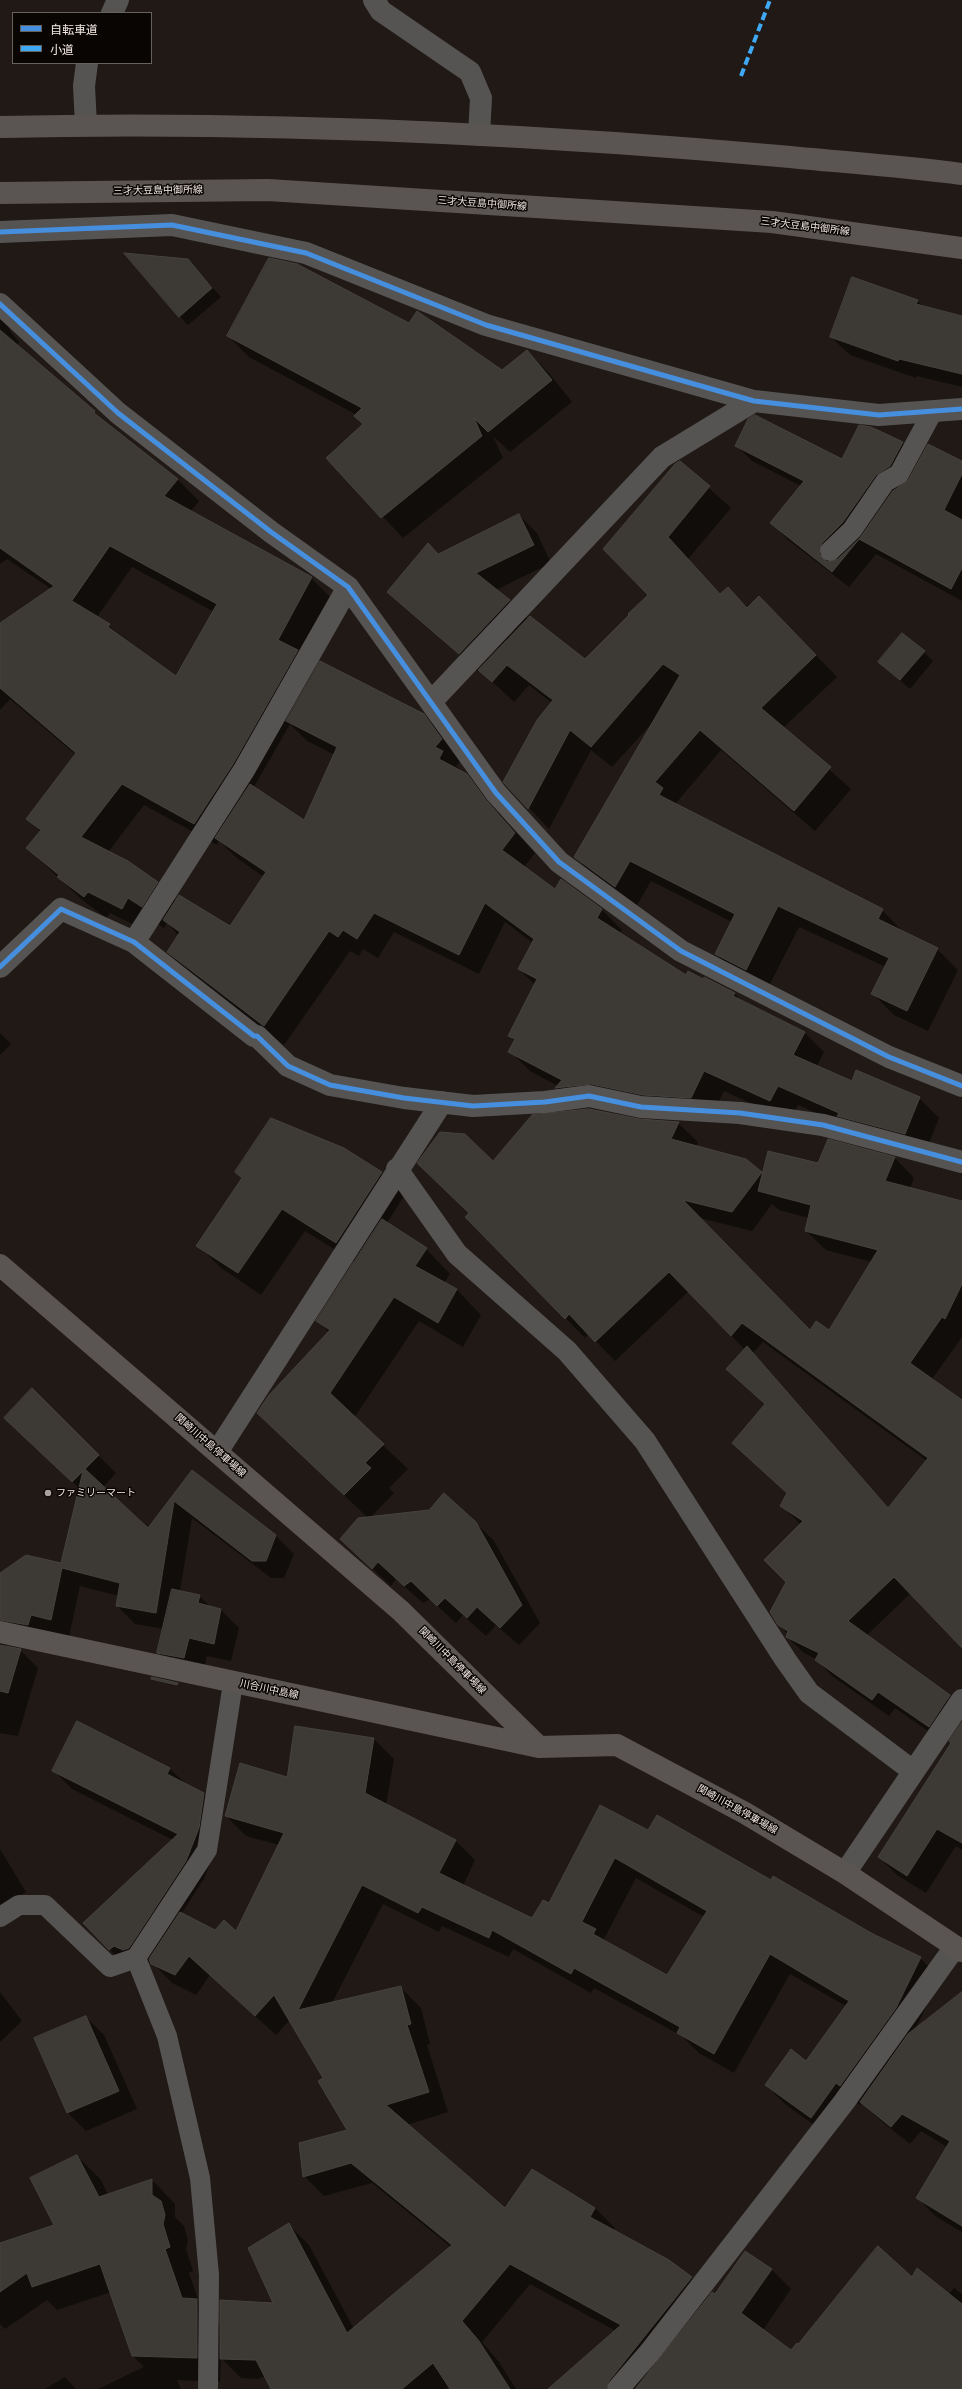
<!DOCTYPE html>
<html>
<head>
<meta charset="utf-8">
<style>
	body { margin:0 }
	#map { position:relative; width:962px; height:2389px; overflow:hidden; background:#201916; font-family:Roboto,"Noto Sans JP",sans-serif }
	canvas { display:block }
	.legend { position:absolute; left:12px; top:12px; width:140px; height:52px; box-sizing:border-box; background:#090503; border:1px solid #67615e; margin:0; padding:5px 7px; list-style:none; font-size:12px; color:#f4ebe6 }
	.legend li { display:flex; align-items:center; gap:8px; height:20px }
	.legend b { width:20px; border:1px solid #67615e }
</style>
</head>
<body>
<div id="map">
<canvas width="962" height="2389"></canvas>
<ul class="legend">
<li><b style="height:5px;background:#468fdf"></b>自転車道</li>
<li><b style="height:5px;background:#3fa9f5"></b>小道</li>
</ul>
</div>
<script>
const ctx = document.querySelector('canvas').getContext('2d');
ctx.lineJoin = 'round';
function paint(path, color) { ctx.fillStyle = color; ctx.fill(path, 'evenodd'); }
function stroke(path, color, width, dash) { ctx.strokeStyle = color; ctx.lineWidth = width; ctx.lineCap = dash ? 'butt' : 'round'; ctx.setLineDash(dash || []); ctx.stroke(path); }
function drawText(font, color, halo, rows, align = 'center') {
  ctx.font = font + ' Roboto,"Noto Sans JP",sans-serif'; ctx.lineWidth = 3; ctx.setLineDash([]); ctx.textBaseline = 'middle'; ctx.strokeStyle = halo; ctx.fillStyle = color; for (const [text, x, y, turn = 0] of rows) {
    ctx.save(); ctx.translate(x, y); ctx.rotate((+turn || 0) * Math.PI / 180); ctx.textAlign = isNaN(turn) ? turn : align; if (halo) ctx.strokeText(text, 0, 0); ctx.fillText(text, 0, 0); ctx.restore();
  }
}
paint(new Path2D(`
	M188,260l33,37 -33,28 -9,-9z
	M917,301l7,6 38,10v70l-45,-11 -1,2 -66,-23 -19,-18z
	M0,315l9,9 1,7 9,11 -2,4 89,78 71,55 22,22 -9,11 121,66 22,22 -31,56 14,14 108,45 20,21 17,24 -5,6 31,29 20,28 28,30 -11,14 31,23 6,-10 41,30 20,20 -2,3 66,43 48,17 10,10 60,29 20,20 -7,14 35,16 67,16 20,20 -14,35 -73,-24 -54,-24 -8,16 -66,-30 -13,26 -99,-14 -36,5 -19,-20 1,-2 -28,-15 -20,-20 5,-10 -5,-5 25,-51 -16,-16 14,-26 -28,-21 -26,52 -85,-42 -16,26 -15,-9 -4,7 -9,-5 -66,94 -96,-73 -20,-20 11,-16 -12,-13 -3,5 -14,-9 -6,11 -34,-17 -4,5 -26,-20 -53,-50 14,-16 -13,-13 48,-64 -66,-56 -10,11v-86l51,-35 -44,-30 -7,5zM132,567l82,45 -38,65 -79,-60zM290,724l17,17 28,14 -31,66 -50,-34zM144,805l73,40 2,-4 18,17 27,19 -34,51 -54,-27 -19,-19 -49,-30z
	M228,336l274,36 25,-21 21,21 24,30 -62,50 -17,-16 10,22 -100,80 -75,-80 36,-34 -7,-9 -108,-58z
	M870,428l33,15 15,15 -13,26 57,-22v139l-86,-47 -27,33 -62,-48 -15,-16 29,-37 -49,-25 -15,-15 106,14zM896,488l-35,51 -4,3 34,-51z
	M680,462l51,46 -43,51 33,36 7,-7 20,20 32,10 57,59 -54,51 68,61 -36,42 -94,-81 -45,53 5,5 201,102 21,22 34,17 21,21 -30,61 -34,-16 -21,-21 13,-27 -87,-40 -32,63 -30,-15 -21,-21 16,-32 -81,-41 -15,26 -40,-29 -21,-21 79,-136 -42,46 -21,-17 -42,79 -45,-48 48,-78 -23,-18 -15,17 -35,-33 -1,2 -89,-79 49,-37 81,-40 18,18 14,30 -55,27 32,29 57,42 64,-66z
	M924,652l9,9 -23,28 -31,-27z
	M0,1033l11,11 -11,11z
	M638,1120l40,3 20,19 -2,5 67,27 55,-9 10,-25 67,18 19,20 -4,10 52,14v135l-30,42 30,22v88l-35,-28 -164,-119 -10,11 136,156 73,-1v139l-51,-54 -45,43 81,64 15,14 -17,29 -50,-35 -6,8 -57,-40 -16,-17 -12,-6 -17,-16 1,-3 -9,-9 22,-100 -19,-19 6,-12 -55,-51 32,-38 -38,-36 18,-19 -56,-59 -74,70 -26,-27 -4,4 -119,-121 27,-55zM772,1204l7,6 30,8 -3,13 20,19 46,12 -43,69h-19l-110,-113 52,13z
	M343,1149l39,24 22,23 -17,27 39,26 24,25 -6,9 13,7 24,25 -18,32 -44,-26 -65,97 54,51 -19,19 5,5 -24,25 105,4 19,19 46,82 -21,22 -23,-20 -10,11 -23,-21 -7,8 -26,-24 -7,4 -27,-24 -5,7 -50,-47 27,-21 -110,-105 71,-81 -12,-11 38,-59 -50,-31 -44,64 -40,-27 -23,-23 44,-66 -6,-7z
	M32,1390l84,83 -13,14 45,42 44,-57 84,64 18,18 -10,24h-13l-79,-60 -12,73 19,5 13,12 9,2 18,18 -8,33 -24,-5 -5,20 -26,-5 -18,-19 6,-23 -29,-5 -18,-18 2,-10 -39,-10 -11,51 -60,4 -3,5 14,4 18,18 -20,68 -18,-3v-158l62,-11 18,-75 -75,-71z
	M78,1722l92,47 16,15 18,10 18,18 -6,35 -12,32 -23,35 34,17 21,2 43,-88 -33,-9 -20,-20 62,-38 86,-39 20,20 -8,46 69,35 20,20 -12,26 70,33 17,-15 99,-73 122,50 149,77 20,20 -25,52 47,-33v235l-27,-16 -18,-19 30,-50 -26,-16 -11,13 -30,-24 -18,-17 -2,2 -4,-3 -25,35 -45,-32 -20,-20 41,-23 39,-56 -56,-32 -56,99 -35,-20 -17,-17 -88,-48 -3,5 -78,-44 -4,8 -67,-31 -3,6 -56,-28 -51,99 69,-15 20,20 9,36 -3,1 21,67 -41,13 98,85 90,-2 20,20 -2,3 56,30 23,17 18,19 61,-28 20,20 -28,41 28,21 121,-73 37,16 5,-6 8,6v95h-377l31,-58 -86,-47 -48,58 17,20 17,27h-65l-1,-3 -4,3h-153l-10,-20 -25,10 -17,-1 -20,-20 -1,24 -43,-2 4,9h-83l46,-22 -11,-11 -22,-64 -54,18 -10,-10 -42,29 -5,-5v-80l56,-19 21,-69 24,24 7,15 44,-15 23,24v13l9,9 4,14 -2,9 7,22 -4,2 10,29 22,22 54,-20 14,-79 20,20 45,84 97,-82 -79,-64 -48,13 -20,-20 45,-45 -24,-53 -35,-58 -14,15 -66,-60 -14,20 -24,-12 -22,-23 -3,6 -19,2 -44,-45 89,-83 -101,-51 -18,-18zM636,1878l68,39 -37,59 -57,-31 -6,-6z
	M962,1724v126l-6,-4 -30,47 -29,-18 -18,-18 73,-114z
	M0,1849l26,43 -26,16z
	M0,1992l22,29 -22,21z
	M86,2017l18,18 33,74 -51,22 -18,-18 -33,-74z
	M65,2377l11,12h-31z`), '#0007');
const building = new Path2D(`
	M124,253l64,6 24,29 -33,29z
	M269,258l28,6 112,59 8,-12 85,59 25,-20 25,30 -64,52 -14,-14 8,18 -101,82 -55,-60 37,-34 -9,-8 8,-8 -135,-72z
	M852,277l66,23 -2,4 46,12v58l-63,-15 -1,2 -68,-24z
	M0,330l95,81 -1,2 84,66 -14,17 148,81 -34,63 20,10 -65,114 -39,60 -72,-40 -41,53 47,24 30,21 -16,25 -14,-9 -6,11 -34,-17 -4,5 -27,-20 2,-2 -33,-27 15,-18 -15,-11 50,-66 -76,-65v-65l54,-37 -54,-38zM110,546l107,58 -41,72 -68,-49 2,-3 -38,-23z
	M755,415l87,44 17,-34 12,2 32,15 -13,24 -14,9 -33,47 -21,21 -3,11 8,8 11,-3 22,-21 33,-47 16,-12 19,-35 34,17v13l-18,36 18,10v48l-11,21 -92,-50 -27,33 -62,-49 34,-42 -69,-35 13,-27z
	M680,461l30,25 -42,51 52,57 8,-7 19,21 12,-12 57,59 -55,53 70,59 -37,44 -94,-81 -45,52 8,6 -4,7 224,114 -5,10 60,29 -31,63 -36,-17 18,-36 -111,-52 -32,64 -31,-16 20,-40 -105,-53 -15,26 -41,-30 106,-182 -17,-11 -72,83 -21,-17 -42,79 -25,-27 34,-62 16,-20 -46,-35 -15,17 -14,-12 52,-54 55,43 44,-44 -1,-1 20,-19 -45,-46 72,-85z
	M519,514l15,31 -58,28 34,27 -51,54 -72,-62 41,-49 10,11z
	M902,633l23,18 -25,29 -22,-18z
	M320,661l104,53 18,25 -7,8 8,4 -4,8 28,15 20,27 28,32 -13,17 53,39 6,-10 41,30 -5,9 89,57 2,-4 15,8 1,-2 31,16 -2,3 72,36 -12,23 59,26 4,-11 64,27 -15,37 -68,-18 2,-3 -61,-27 -8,15 -66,-30 -13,27 -48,-3 -52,-11 -36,4 7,-8 -54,-28 7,-13 -7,-3 29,-57 -19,-10 16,-30 -49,-36 -26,52 -85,-42 -17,26 -14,-9 -5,7 -9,-6 -65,95 -97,-74 13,-20 -17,-12 16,-25 51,31 36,-54 -51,-34 35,-54 54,36 33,-73 -51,-26z
	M589,1109l50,10 40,3 -8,17 75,20 16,13 -30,40 -49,-12 127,130 6,-9 13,9 49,-80 -73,-19 6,-26 -53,-14 10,-40 50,12 10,-24 67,18 -10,24 77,20v83l-17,35 -3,-2 -32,46 52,37v248l-68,-71 -46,44 102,74 -21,32 -51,-35 -6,8 -57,-40 4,-7 -33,-16 2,-6 -10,-6 -8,-13 16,-30 -22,-22 39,-39 -23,-15 7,-13 -55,-50 33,-39 -39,-35 21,-23 141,162 40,-50 -186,-135 -11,13 -62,-64 -74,70 -26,-28 -4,5 -100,-102 4,-4 -52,-50 23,-31 25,2 28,27 39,-46z
	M271,1118l73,30 38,24 -46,71 -54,-34 -44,64 -42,-27 46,-68 -7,-6z
	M382,1219l45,29 -12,18 42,23 -19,34 -44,-26 -64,96 54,51 -19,19 6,5 -27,27 -87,-82 12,-18 61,-65 -14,-9z
	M32,1388l67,67 -14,14 63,59 44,-58 84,65 -10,26h-14l-78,-60 -18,112 -40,-7 4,-23 -58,-15 -11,52 -20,-5 -3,10 -28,-5v-47l26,-18 35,8 22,-92 -11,11 -68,-64z
	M444,1493l32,29 46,83 -22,23 -23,-21 -10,11 -22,-20 -8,8 -26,-25 -7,5 -26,-24 -6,7 -32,-30 18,-21 71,-8z
	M172,1589l28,6 -2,8 23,6 -7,35 -25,-6 -5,20 -27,-5z
	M0,1645l21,4 -13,44 -8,-2z
	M152,1677l26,6 -1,2 -26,-6z
	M77,1721l93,47 -3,6 37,19 -5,35 -13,33 -57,87 -6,2 -9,-4 -5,4 -26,-27 95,-89 -126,-63z
	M962,1722v121l-25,-14 -30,47 -29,-19 73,-114 -2,-2z
	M295,1726l79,12 -9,55 91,47 -17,33 93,45 11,-18 6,3 51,-98 48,25 9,-15 114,65 2,-4 100,58 48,23 -25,51 -56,78 -4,-3 -25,35 -46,-33 26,-36 15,12 43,-60 -79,-47 -56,100 -37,-21 3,-6 -106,-59 -3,6 -79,-44 -3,8 -67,-31 -4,6 -56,-28 -64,125 103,-24 10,38 -4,1 22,67 -43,13 119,103 27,-39 63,39 -5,9 79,43 23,17 -83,104 -3,8h-58l73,-64 -111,-61 -48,57 17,20 31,48h-60l-17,-26 -31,26h-131l-15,-29 -36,-1v-59l53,3 -25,-55 41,-25 58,110 105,-88 -101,-82 -48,14 -4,-34 48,-13 -29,-49 5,-3 -49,-83 -19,21 -66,-60 -14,19 -24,-11 -2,-5 31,-47 35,18 9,-10 12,11 48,-98 -59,-17 15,-53 47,14zM615,1858l92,53 -40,64 -74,-41 3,-5 -14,-7z
	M962,1992v234l-46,-28 34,-57 -48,-27 -11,13 -31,-25 48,-68z
	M86,2016l33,75 -52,22 -33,-75z
	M77,2155l22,42 53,-18v16l9,6 4,14 -2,9 7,23 -5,2 17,49 15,1v59l-65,-2 -32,-92 -68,23 -5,-14 -27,19v-49l54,-18 -24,-47z
	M878,2246l34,31 5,-9 45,36v85h-327l77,-97 3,2 30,-43 27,18 -31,44 50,37 6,-7 1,1z`);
paint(building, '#3d3935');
stroke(building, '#46423e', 1);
stroke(new Path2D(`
	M830,551l22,-21 33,-48 14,-8 34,-63
	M0,1917l19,-12h26l65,62 26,-9
	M208,2389l1,-114 -9,-97 -33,-142 -31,-78 71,-108 26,-167`), '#565452', 20);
stroke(new Path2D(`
	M374,0l7,11 89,61 11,26 -2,37
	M112,13l6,-13
	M86,125l-2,-39 3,-23
	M0,232l172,-7 134,28 180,72 268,76 125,14 83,-6
	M0,304l118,109 153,119 77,55 148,206 63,69 122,89 208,106 73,29
	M431,702l231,-245 92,-56
	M134,942l110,-172 104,-183
	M0,967l61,-58 73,33 120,94h3l31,30 42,19 74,13 69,8 72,-4 44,-6 52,11 99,6 83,12 139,37
	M397,1169l60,85 110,97 78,90 140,218 24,34 104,78
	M217,1452l225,-350
	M845,1873l117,-173
	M618,2389l32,-37 194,-250 111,-155`), '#565452', 22);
stroke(new Path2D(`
	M0,127c260,-6 520,6 779,29 61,6 122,10 183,18
	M0,193l268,-3 504,32 190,26
	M0,1265l401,346 138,136 78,-2 128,68 100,60 117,78
	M0,1632l539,115`), '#5a5553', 22);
stroke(new Path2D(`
	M741,76l29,-76`), '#3fa9f5', 4, [8, 4]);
stroke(new Path2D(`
	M0,232l172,-7 134,28 180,72 268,76 125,14 83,-6
	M0,304l118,109 153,119 77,55 148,206 63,69 122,89 208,106 73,29
	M0,967l61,-58 73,33 120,94h3l31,30 42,19 74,13 69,8 72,-4 44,-6 52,11 99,6 83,12 139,37`), '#468fdf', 5);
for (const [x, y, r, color] of [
	[48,1493,4,"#aaa29d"]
]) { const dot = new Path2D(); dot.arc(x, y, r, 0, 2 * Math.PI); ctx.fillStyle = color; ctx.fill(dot); stroke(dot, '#090503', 1.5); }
drawText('10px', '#f4ebe6', '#090503', [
	["三才大豆島中御所線",158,191,-1],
	["三才大豆島中御所線",482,204,4],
	["三才大豆島中御所線",805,227,7],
	["関崎川中島停車場線",210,1446,41],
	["関崎川中島停車場線",452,1661,45],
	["川合川中島線",269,1690,12],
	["関崎川中島停車場線",737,1810,29]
]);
drawText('10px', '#f4ebe6', '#090503', [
	["ファミリーマート",56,1493]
], 'left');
</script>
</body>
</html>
